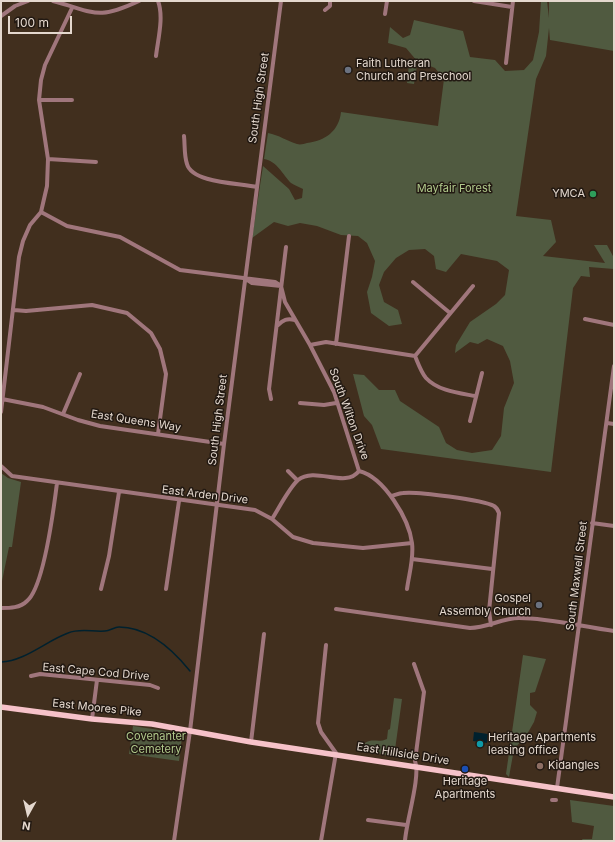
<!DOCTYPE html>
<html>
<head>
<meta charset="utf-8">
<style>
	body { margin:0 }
	#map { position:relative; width:615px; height:842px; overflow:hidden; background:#412f1e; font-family:Inter,sans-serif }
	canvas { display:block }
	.frame { position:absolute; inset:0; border:2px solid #e4d8ce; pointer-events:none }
	.north { position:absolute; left:8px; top:794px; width:40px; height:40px; -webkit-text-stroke:3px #221912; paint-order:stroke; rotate:188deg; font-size:11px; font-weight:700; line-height:16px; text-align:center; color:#e4d8ce }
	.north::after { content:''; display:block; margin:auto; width:14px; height:18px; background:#e4d8ce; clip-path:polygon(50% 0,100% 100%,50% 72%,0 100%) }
	.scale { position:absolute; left:8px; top:16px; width:64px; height:18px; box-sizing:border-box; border:2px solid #e4d8ce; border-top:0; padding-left:5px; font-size:12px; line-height:14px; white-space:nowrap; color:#e4d8ce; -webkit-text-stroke:3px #221912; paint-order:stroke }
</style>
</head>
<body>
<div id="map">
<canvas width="615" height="842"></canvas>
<div class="frame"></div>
<div class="north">N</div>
<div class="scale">100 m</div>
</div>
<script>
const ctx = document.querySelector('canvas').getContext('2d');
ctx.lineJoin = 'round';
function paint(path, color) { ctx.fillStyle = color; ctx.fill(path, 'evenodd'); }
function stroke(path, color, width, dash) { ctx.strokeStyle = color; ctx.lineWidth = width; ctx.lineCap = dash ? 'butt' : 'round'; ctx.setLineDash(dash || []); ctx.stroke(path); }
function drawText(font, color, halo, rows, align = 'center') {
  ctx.font = font + ' Inter,sans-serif'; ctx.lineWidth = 3; ctx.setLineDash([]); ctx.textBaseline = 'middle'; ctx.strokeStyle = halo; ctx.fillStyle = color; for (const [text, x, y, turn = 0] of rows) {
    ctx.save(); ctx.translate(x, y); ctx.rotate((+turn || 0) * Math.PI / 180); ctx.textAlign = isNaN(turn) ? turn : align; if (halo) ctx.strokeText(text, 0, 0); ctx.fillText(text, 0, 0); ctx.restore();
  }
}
paint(new Path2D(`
	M541,1h6l2,17v-17h65v50l-64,-11 -1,-12 -3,28 -10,23 -20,137 35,4 5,22 -13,14 62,7 -11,-18h13l7,13v11l-25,-2 1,10 -9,-1 -8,12 -22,184 -170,-23 -9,-24 -8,-9 -11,-42 11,1 15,15h16l5,11 39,26 7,16 11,7 15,3 20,-3 9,-14 3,-28 10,-25 -4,-22 -7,-15 -16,-7 -9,5 -8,-2 -15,11 1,-8 14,-23 26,-18 9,-9 4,-25 -12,-9 -36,-7 -15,18 -10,-3 -2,-13 -9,-7 -16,1 -13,8 -12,14 -5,13 5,17 14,8 4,14 -13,2 -18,-13 -4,-21 5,-15 3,-16 -8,-18 -9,-7 -17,-1 -24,-9 -17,-3 -12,3 -14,-4 -22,16 11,-72 26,23 6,11 7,-2 1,-9c-4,-2 -9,-4 -12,-6 -8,-8 -14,-22 -27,-24l4,-26c11,2 19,8 29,11 3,1 7,0 10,-1 18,-2 32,-12 34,-31l97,14 6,-47 -9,-11 -18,-7 -11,-13 -18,-5 2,-16 13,11 7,-3 4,-15 49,11 7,26 25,3 10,11 19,-1 9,-10 6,-28z
	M409,64l8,1 -3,19 -7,-1z
	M1,473l7,5 13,4 -9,65h-3l-8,39z
	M523,655l23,4 -11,33 -5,1v12l7,7 -3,10 -8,14 -12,13 -5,28 -3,-3z
	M394,698l8,1 -8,58 -19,-4 -4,-6 -6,-1v-3c7,-5 14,0 22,-4l1,-9 2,-1z
	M133,726l46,7 3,4 -3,24 -50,-7z
	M570,800l44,6v35h-31l-1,-2h10l2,-13 -22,-4z`), '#505a40');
paint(new Path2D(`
	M474,732l14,2 -1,9 -14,-2z`), '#00212e');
stroke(new Path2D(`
	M1,662c24,-1 45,-21 67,-29 12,-5 24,-1 37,-2 5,0 9,-4 14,-4 29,0 54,23 71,44`), '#00212e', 1.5);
stroke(new Path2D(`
	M53,1c42,11 43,20 86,0
	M474,1l38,6
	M325,10l5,-4v-5
	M385,14l2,-13
	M1,16l14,-10 13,-5
	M156,56c2,-17 8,-39 2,-55
	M506,63l7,-62
	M39,100h33
	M184,136c1,9 0,19 3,28 5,19 52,19 70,23
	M48,159l48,3
	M41,212l26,14 53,11 60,33 95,12 6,4 4,16 25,43 16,-3 89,14
	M246,279l6,4 29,3
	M413,282l37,31
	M14,310l12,1 66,-6 35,8 24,20 9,16 6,25 -8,60
	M585,319l29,6
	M278,325c5,-5 9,-7 17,-5
	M336,344l13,-108
	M310,345l24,47 25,79c25,6 50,48 53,72 2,15 -3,31 -5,46
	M415,356l58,-70
	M415,356c3,7 6,16 11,22 12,13 33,15 49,18
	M2,399l41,8 35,13 22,6 124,18
	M271,399l-2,-10 17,-142
	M300,403l24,2 12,-2
	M1,412l18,-155 4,-16 7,-16 11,-13 6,-26 1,-27 -9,-59 2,-20 4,-15 27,-57
	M63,414l17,-40
	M470,421l12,-48
	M607,423l7,1
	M1,466l11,10 243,34 17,9 21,18 20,6 50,5 49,-5
	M288,471l9,9
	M391,496c4,-1 8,-3 12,-3 13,-2 80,7 91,13 3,2 4,4 5,7l-10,98 2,14
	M272,519c7,-11 17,-31 26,-39 18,-14 47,9 61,-9
	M592,523l22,3
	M412,559l80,10
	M101,589l8,-33 10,-64
	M166,589l13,-88
	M1,608c9,0 19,0 26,-7 17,-14 27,-94 30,-118
	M336,609l134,19c17,0 32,-10 49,-10 31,0 64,9 95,13
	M31,676l9,-2 110,11 8,3
	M92,719l5,-39
	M251,742l13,-108
	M557,788l57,-422
	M552,800h4
	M368,820l38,5
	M174,841l16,-110 34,-287 57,-443
	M321,841l15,-88 -15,-21 -3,-9 8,-78
	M405,841c1,-19 16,-65 10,-80l9,-69 -10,-28`), '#a0767c', 4);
stroke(new Path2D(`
	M1,707l91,12 60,5 99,18 363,55`), '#f6c2c9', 5.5);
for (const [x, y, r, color] of [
	[348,70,4,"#6b7280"],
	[593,194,4,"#2e9e5b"],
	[539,605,4,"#6b7280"],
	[480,744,4,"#0f9aa8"],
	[540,766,4,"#8d6e63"],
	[465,769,4,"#1a4fb4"]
]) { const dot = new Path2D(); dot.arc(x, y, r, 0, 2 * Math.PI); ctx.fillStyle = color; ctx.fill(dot); stroke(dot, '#221912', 1.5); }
drawText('11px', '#e4d8ce', '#221912', [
	["Faith Lutheran",356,64],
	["Church and Preschool",356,77],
	["YMCA",585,194,"right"],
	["Gospel",531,599,"right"],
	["Assembly Church",531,612,"right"],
	["Heritage Apartments",488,738],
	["leasing office",488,751],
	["Kidangles",548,766],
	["Heritage",465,782,"center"],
	["Apartments",465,795,"center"]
], 'left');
drawText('11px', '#e4d8ce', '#221912', [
	["South High Street",259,98,-82],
	["South Wilton Drive",349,414,70],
	["South High Street",218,420,-83],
	["East Queens Way",136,421,9],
	["East Arden Drive",205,495,7],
	["South Maxwell Street",577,576,-83],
	["East Cape Cod Drive",96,672,5],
	["East Moores Pike",97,708,6],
	["East Hillside Drive",403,754,9]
]);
drawText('11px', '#b1ca8c', '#221912', [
	["Mayfair Forest",454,189],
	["Covenanter",156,737],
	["Cemetery",156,750]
]);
</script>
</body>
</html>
